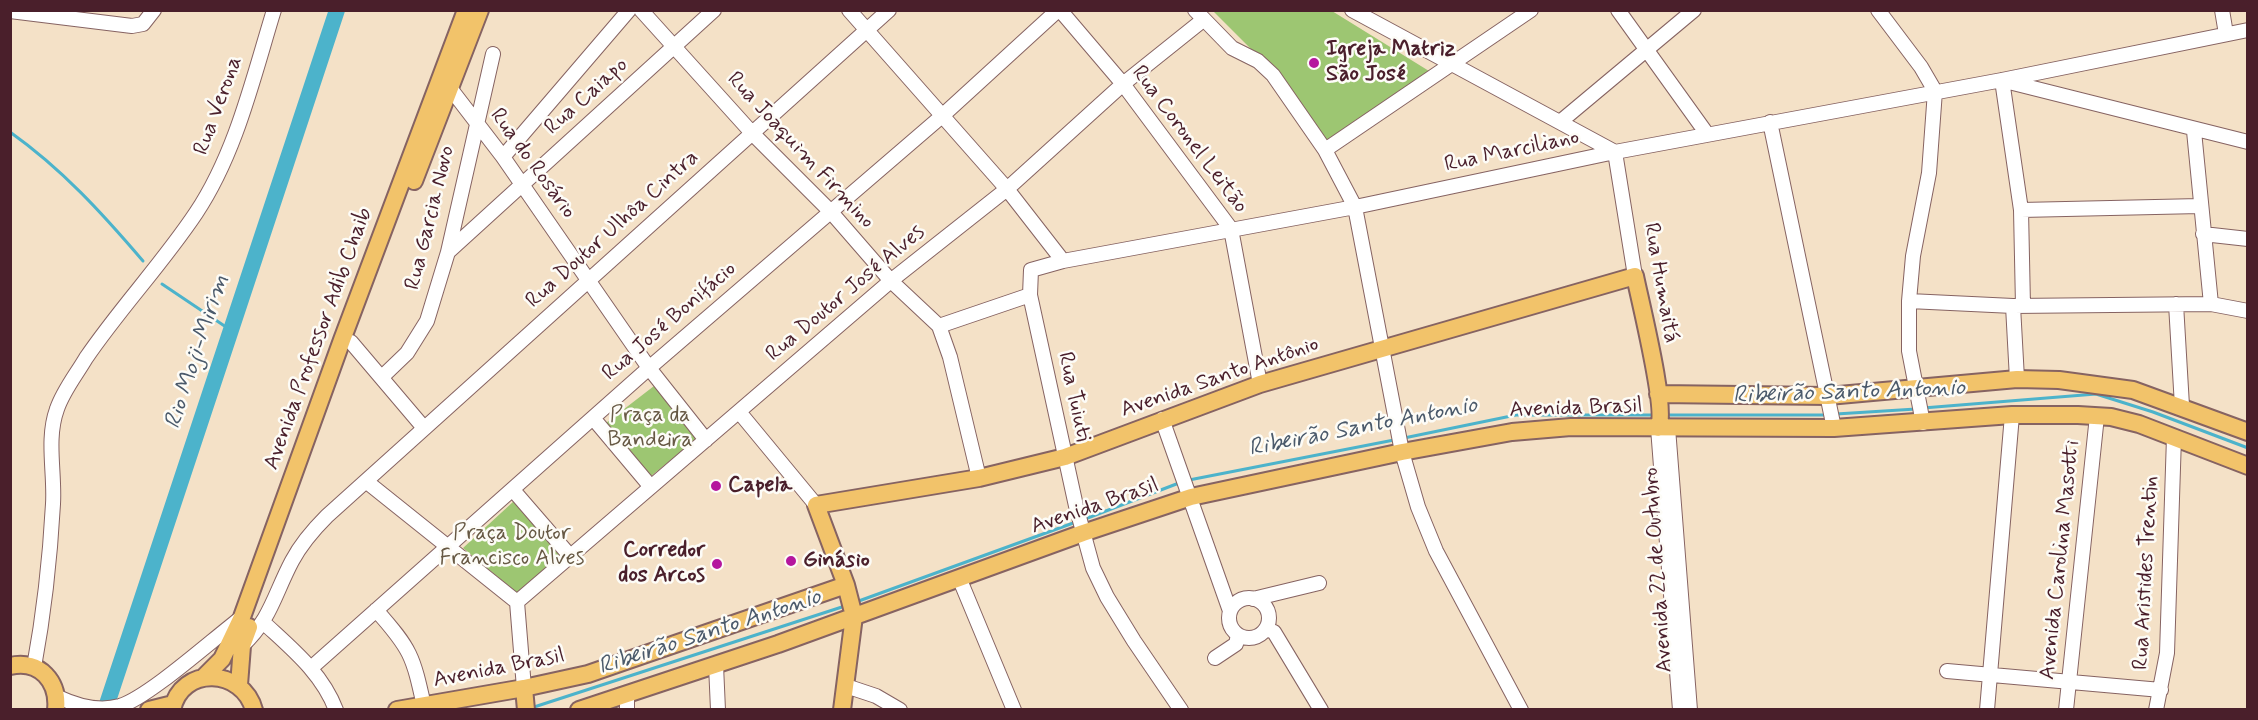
<!DOCTYPE html>
<html>
<head>
<meta charset="utf-8">
<style>
	body { margin:0 }
	#map { position:relative; width:2258px; height:720px; overflow:hidden; background:#f4e1c7; font-family:Mynerve,sans-serif }
	canvas { display:block }
	.frame { position:absolute; inset:0; border:12px solid #4a1f2b; pointer-events:none }
</style>
</head>
<body>
<div id="map">
<canvas width="2258" height="720"></canvas>
<div class="frame"></div>
</div>
<script>
const ctx = document.querySelector('canvas').getContext('2d');
ctx.lineJoin = 'round';
function paint(path, color) { ctx.fillStyle = color; ctx.fill(path, 'evenodd'); }
function stroke(path, color, width, dash) { ctx.strokeStyle = color; ctx.lineWidth = width; ctx.lineCap = dash ? 'butt' : 'round'; ctx.setLineDash(dash || []); ctx.stroke(path); }
function drawText(font, color, halo, rows, align = 'center') {
  ctx.font = font + ' Mynerve,sans-serif'; ctx.lineWidth = 5; ctx.setLineDash([]); ctx.textBaseline = 'middle'; ctx.strokeStyle = halo; ctx.fillStyle = color; for (const [text, x, y, turn = 0] of rows) {
    ctx.save(); ctx.translate(x, y); ctx.rotate((+turn || 0) * Math.PI / 180); ctx.textAlign = isNaN(turn) ? turn : align; if (halo) ctx.strokeText(text, 0, 0); ctx.fillText(text, 0, 0); ctx.restore();
  }
}
paint(new Path2D(`
	M1213,11h119l97,60 -103,70 -63,-80z
	M654,386l43,53 -46,37 -45,-53z
	M514,501l47,54 -44,38 -54,-45z`), '#9dc672');
stroke(new Path2D(`
	M10,132c52,37 92,81 133,129
	M162,284l67,45
	M1923,408l173,-14 57,18 95,36
	M1836,414l80,-5
	M1665,415h162
	M1404,438l112,-23h140
	M1189,480l205,-40
	M1085,519l94,-36
	M856,602l220,-80
	M531,708l314,-102`), '#4cb3cb', 3);
stroke(new Path2D(`
	M105,710l232,-700`), '#4cb3cb', 16);
const minor = new Path2D(`
	M641,10l111,123 79,79 60,69 48,45 11,31 29,121
	M849,10l158,179 56,72
	M1060,10l63,74 108,145 29,155
	M1195,10l37,38 26,13 15,14 52,75 30,57 47,245 16,55 18,44 85,159
	M1352,10l263,142 20,124
	M1618,10l89,124
	M1878,10l43,57 14,24 -6,82 -16,83 -4,45v50l14,72
	M2222,10l4,24
	M10,11l122,15 11,-2 11,-14
	M2002,80l19,130 2,96
	M2005,81l243,61
	M450,88l53,69 146,211 57,72
	M1560,122l134,-112
	M1770,122l64,306
	M2194,131l17,173
	M1325,150l206,-140
	M503,157l126,-147
	M2021,210l179,-4
	M2203,234l45,5
	M448,252l266,-242
	M1909,301l104,5 198,-2 37,7
	M2176,304l6,102
	M2013,306l4,73
	M939,326l91,-31
	M351,342l73,86
	M382,377l25,-24 20,-32 21,-69 45,-198
	M740,413l76,92
	M593,418l58,69
	M1162,419l68,192
	M1658,428l22,282
	M1668,428l22,282
	M367,482l150,120
	M513,490l58,67
	M960,580l54,130
	M1229 618a20 20 0 1 1 40 0a20 20 0 1 1-40 0Z
	M1253,599l66,-16
	M517,602l376,-323 114,-90 116,-105 80,-64
	M517,602l7,86
	M376,610c35,39 37,46 48,96
	M264,623c28,26 58,50 72,87
	M1266,629l8,3 47,78
	M242,646c29,-27 32,-51 50,-85 9,-17 21,-31 35,-45l562,-506
	M1215,658l21,-14 2,-9
	M716,665l2,45
	M34,667c10,-54 16,-108 19,-163 2,-31 -7,-65 4,-95 6,-18 19,-34 29,-51 34,-50 76,-94 110,-145 40,-60 57,-135 78,-203
	M311,668l338,-300 293,-252 116,-106
	M1947,671l214,19
	M846,686l30,10 24,14
	M627,696v14
	M58,697c19,9 41,15 62,9 29,-9 93,-67 121,-88
	M1181,710l-47,-69 -27,-44 -14,-29 -17,-62 -46,-211 1,-25 32,-9 292,-54 260,-55 387,-72 246,-50
	M1987,710l25,-295
	M2066,710l31,-294
	M2156,710l11,-57 7,-216`);
const major = new Path2D(`
	M414,181l66,-171
	M1658,394l170,2 189,-17 42,1 74,10 115,42
	M10,666c30,-7 49,16 46,44
	M204,677l18,-18 20,-42 100,-277 124,-330
	M239,685l3,-39 7,-19
	M524,688l2,22
	M149,710l24,-6
	M172,710c9,-45 71,-42 82,0
	M397,710l127,-22 64,-14 258,-89
	M579,710l199,-66 305,-111 108,-36 211,-45 110,-20 59,-5 263,1 178,-13h66l33,2 28,7 109,42
	M842,710l12,-94 -8,-31 -30,-80 163,-27 86,-21 195,-73 375,-108c5,25 33,136 23,152`);
stroke(minor, '#866362', 16);
stroke(major, '#866362', 20);
stroke(minor, '#fff', 14);
stroke(major, '#f2c36a', 16);
for (const [x, y, r, color] of [
	[1314,63,6,"#b5179e"],
	[716,486,6,"#b5179e"],
	[791,561,6,"#b5179e"],
	[717,564,6,"#b5179e"]
]) { const dot = new Path2D(); dot.arc(x, y, r, 0, 2 * Math.PI); ctx.fillStyle = color; ctx.fill(dot); stroke(dot, '#fdfcf7', 2); }
drawText('bold 22px', '#4a1f2b', '#fdfcf7', [
	["Igreja Matriz",1326,50],
	["São José",1326,75],
	["Capela",728,486],
	["Corredor",705,551,"right"],
	["dos Arcos",705,576,"right"],
	["Ginásio",803,561]
], 'left');
drawText('22px', '#4a1f2b', '#fdfcf7', [
	["Rua Caiapo",587,97,-42],
	["Rua Verona",219,106,-70],
	["Rua Coronel Leitão",1189,140,53],
	["Rua Joaquim Firmino",800,151,47],
	["Rua Marciliano",1512,152,-12],
	["Rua do Rosário",532,164,54],
	["Rua Garcia Novo",431,218,-76],
	["Rua Doutor Ulhôa Cintra",613,230,-42],
	["Rua Humaitá",1660,283,80],
	["Rua Doutor José Alves",846,294,-40],
	["Rua José Bonifácio",670,322,-41],
	["Avenida Professor Adib Chaib",319,339,-70],
	["Avenida Santo Antônio",1220,378,-19],
	["Rua Tuiuti",1073,397,78],
	["Avenida Brasil",1576,409,-2],
	["Avenida Brasil",1095,507,-19],
	["Avenida Carolina Masotti",2061,560,-84],
	["Avenida 22 de Outubro",1659,570,-94],
	["Rua Aristides Trentin",2147,573,-87],
	["Avenida Brasil",499,669,-11]
]);
drawText('22px', '#675944', '#fdfcf7', [
	["Praça da",650,416],
	["Bandeira",650,441],
	["Praça Doutor",512,534],
	["Francisco Alves",512,559]
]);
drawText('italic 24px', '#4b5a6b', '#fdfcf7', [
	["Rio Moji-Mirim",198,352,-72],
	["Ribeirão Santo Antonio",1849,393,-2],
	["Ribeirão Santo Antonio",1363,428,-11],
	["Ribeirão Santo Antonio",710,633,-18]
]);
</script>
</body>
</html>
